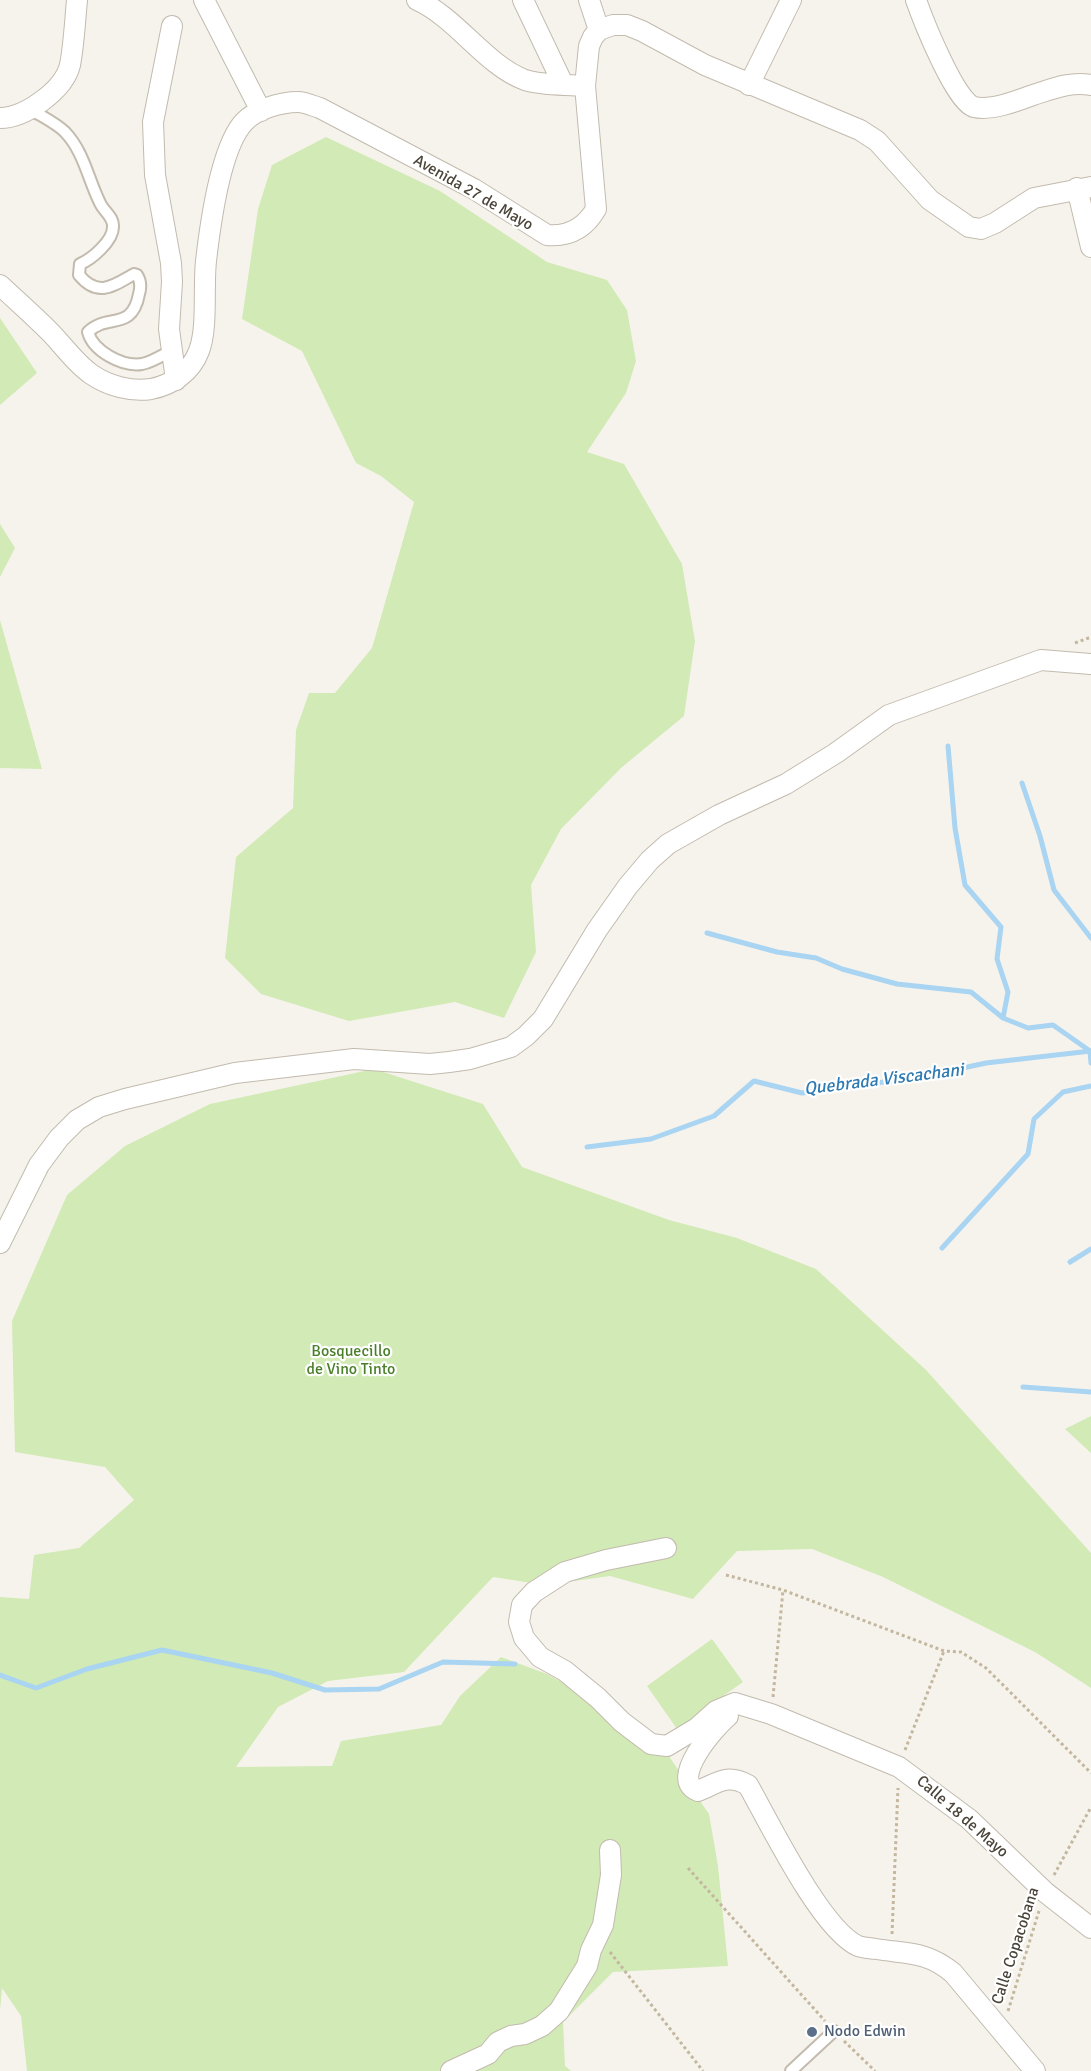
<!DOCTYPE html>
<html>
<head>
<meta charset="utf-8">
<style>
	body { margin:0 }
	canvas { display:block; background:#f6f3ec }
</style>
</head>
<body>
<canvas width="1091" height="2071"></canvas>
<script>
const ctx = document.querySelector('canvas').getContext('2d');
ctx.lineJoin = 'round';
function paint(path, color) { ctx.fillStyle = color; ctx.fill(path, 'evenodd'); }
function stroke(path, color, width, dash) { ctx.strokeStyle = color; ctx.lineWidth = width; ctx.lineCap = dash ? 'butt' : 'round'; ctx.setLineDash(dash || []); ctx.stroke(path); }
function drawText(font, color, halo, rows, align = 'center') {
  ctx.font = font + ' Signika,sans-serif'; ctx.lineWidth = 4.5; ctx.setLineDash([]); ctx.textBaseline = 'middle'; ctx.strokeStyle = halo; ctx.fillStyle = color; for (const [text, x, y, turn = 0] of rows) {
    ctx.save(); ctx.translate(x, y); ctx.rotate((+turn || 0) * Math.PI / 180); ctx.textAlign = isNaN(turn) ? turn : align; if (halo) ctx.strokeText(text, 0, 0); ctx.fillText(text, 0, 0); ctx.restore();
  }
}
paint(new Path2D(`
	M326,137l114,54 107,71 60,18 20,30 9,51 -10,32 -39,59 37,12 58,100 13,77 -11,75 -63,52 -60,61 -30,56 5,67 -32,66 -49,-16 -106,19 -88,-27 -36,-36 11,-101 57,-49 3,-78 13,-37h26l37,-45 42,-146 -33,-26 -25,-13 -54,-112 -60,-32 16,-110 14,-44z
	M0,318l37,55 -37,32z
	M0,524l15,24 -15,29z
	M0,620l42,149 -42,-1z
	M374,1069l109,35 39,63 147,53 68,18 79,31 110,101 165,183v135l-56,-36 -152,-75 -71,-28 -75,2 -44,48 -83,-23 -65,9 -52,-8 -89,95 -76,9 -50,26 -42,60 96,-1 9,-25 100,-16 19,-29 41,-39 46,17 105,58 57,82 9,52 10,100 -115,6 -50,50 2,44 6,5h-544l-6,-55 -19,-28 -2,23v-414l29,2 5,-44 45,-7 55,-48 -29,-33 -90,-15 -3,-131 55,-126 58,-49 85,-42z
	M1091,1416v37l-26,-24z
	M712,1639l31,43 -66,47 -30,-43z`), '#d2eab5');
stroke(new Path2D(`
	M948,746l7,82 10,57 36,42 -4,32 11,33 -5,26
	M1022,783l18,53 14,54 37,48
	M707,933l70,19 39,6 26,11 55,15 74,8 32,26 25,10 25,-3 37,26 1,12
	M587,1147l64,-8 63,-23 40,-35 48,12 119,-16 65,-14 105,-12
	M942,1248l86,-94 6,-35 29,-27 28,-6
	M1070,1262l21,-13
	M1023,1387l68,5
	M0,1675l36,13 51,-19 75,-19 110,23 53,17 54,-1 64,-27 72,2`), '#a9d4f2', 5);
const service = new Path2D(`
	M30,109c11,7 26,14 35,23 19,20 23,47 35,71 4,9 14,14 13,24 0,14 -21,32 -33,37l-1,11c19,23 34,11 55,-1l3,1c4,6 4,12 2,19 -7,38 -32,19 -51,38 5,19 34,35 54,32 10,-2 21,-9 30,-14
	M791,2071l43,-40`);
const minor = new Path2D(`
	M204,0l57,111
	M417,0c40,18 68,65 108,80 18,6 41,4 60,6
	M523,0l40,84
	M589,0l10,30
	M916,0c7,20 40,103 58,107 17,4 43,-6 59,-12 19,-6 38,-14 58,-10
	M172,26l-19,96 2,53 16,88 1,19 -3,47 7,51
	M749,85l42,-85
	M0,118c25,0 64,-28 70,-53 4,-21 5,-44 7,-65
	M1077,188l14,59
	M0,285c17,16 34,31 50,47 13,13 25,31 41,42 17,12 40,18 60,15 21,-4 40,-17 48,-38 9,-24 4,-63 7,-90 4,-35 14,-113 38,-139 12,-13 37,-20 54,-20 7,0 15,4 22,6l154,81 73,46c22,2 38,-7 49,-26l-11,-123 4,-40 4,-9 6,-7 14,-5h14l15,6 63,34 155,65 17,11 53,59 39,27 12,2 14,-6 39,-25 57,-11
	M0,1243l39,-78 20,-27 18,-18 22,-13 26,-8 110,-26 119,-14 76,5 19,-2 21,-3 41,-12 15,-11 17,-17 54,-89 31,-44 22,-26 18,-16 51,-29 67,-31 50,-31 53,-38 152,-55 50,4
	M666,1548l-60,12 -41,12 -31,20 -12,13 -3,17 5,16 16,19 25,14 33,27 24,24 29,22 16,2 30,-18 19,-17 19,-8 36,11 128,53 70,52 76,73 46,36
	M728,1716c-13,11 -60,64 -30,75 20,-8 29,-18 50,-6 22,39 73,144 110,161 6,2 12,2 18,3 31,5 51,2 77,24l82,98
	M451,2071l37,-17 10,-12 13,-6 14,-2 17,-8 17,-15 28,-45 4,-16 12,-25 8,-50 -1,-25`);
stroke(service, '#c2bbae', 14);
stroke(minor, '#c2bbae', 22);
stroke(new Path2D(`
	M1075,643l16,-6
	M726,1575l57,15 161,61 17,1 25,16 105,105
	M773,1697l10,-107
	M905,1750l39,-99
	M688,1868l137,153
	M1054,1875l37,-68
	M892,1934l6,-146
	M610,1952l93,119
	M1008,2011l31,-100
	M844,2041l31,30`), '#c4b79f', 3, [3, 3]);
stroke(service, '#fff', 10);
stroke(minor, '#fff', 20);
for (const [x, y, r, color] of [
	[812,2032,6,"#5c6f8a"]
]) { const dot = new Path2D(); dot.arc(x, y, r, 0, 2 * Math.PI); ctx.fillStyle = color; ctx.fill(dot); stroke(dot, '#fff', 2); }
drawText('16px', '#4b4439', '#fff', [
	["Avenida 27 de Mayo",473,193,30],
	["Calle 18 de Mayo",962,1817,41],
	["Calle Copacobana",1016,1946,-72]
]);
drawText('16px', '#4a7f2a', '#fff', [
	["Bosquecillo",351,1352],
	["de Vino Tinto",351,1370]
]);
drawText('16px', '#4e5e75', '#fff', [
	["Nodo Edwin",824,2032]
], 'left');
drawText('italic 18px', '#2e7ab2', '#fff', [
	["Quebrada Viscachani",884,1080,-7]
]);
</script>
</body>
</html>
